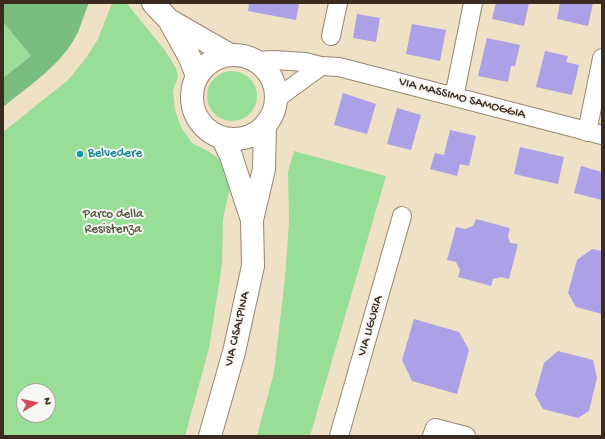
<!DOCTYPE html>
<html>
<head>
<meta charset="utf-8">
<style>
	body { margin:0 }
	#map { position:relative; width:605px; height:439px; overflow:hidden; background:#efe1c5; font-family:"Gochi Hand",sans-serif }
	canvas { display:block }
	.frame { position:absolute; inset:0; border:4px solid #3b2a1e; pointer-events:none }
	.north { position:absolute; left:16px; top:383px; width:40px; height:40px; box-sizing:border-box; background:#f6f6f2; border:1px solid #aba49d; border-radius:50%; rotate:81deg; font-size:11px; font-weight:700; line-height:16px; text-align:center; color:#3b2a1e }
	.north::after { content:''; display:block; margin:auto; width:14px; height:18px; background:#d1495b; clip-path:polygon(50% 0,100% 100%,50% 72%,0 100%) }
</style>
</head>
<body>
<div id="map">
<canvas width="605" height="439"></canvas>
<div class="frame"></div>
<div class="north">N</div>
</div>
<script>
const ctx = document.querySelector('canvas').getContext('2d');
ctx.lineJoin = 'round';
function paint(path, color) { ctx.fillStyle = color; ctx.fill(path, 'evenodd'); }
function stroke(path, color, width, dash) { ctx.strokeStyle = color; ctx.lineWidth = width; ctx.lineCap = dash ? 'butt' : 'round'; ctx.setLineDash(dash || []); ctx.stroke(path); }
function drawText(font, color, halo, rows, align = 'center') {
  ctx.font = font + ' "Gochi Hand",sans-serif'; ctx.lineWidth = 4; ctx.setLineDash([]); ctx.textBaseline = 'middle'; ctx.strokeStyle = halo; ctx.fillStyle = color; for (const [text, x, y, turn = 0] of rows) {
    ctx.save(); ctx.translate(x, y); ctx.rotate((+turn || 0) * Math.PI / 180); ctx.textAlign = isNaN(turn) ? turn : align; if (halo) ctx.strokeText(text, 0, 0); ctx.fillText(text, 0, 0); ctx.restore();
  }
}
paint(new Path2D(`
	M112,3h14l2,2 36,44 12,19 2,9 -5,14 2,19 6,17 11,16 16,8 11,8 6,9 5,19 -7,32 -1,46 -13,83 -24,88h-182v-304l65,-52 18,-22 12,-19zM24,391h24v24h-24z
	M3,22l28,34 -28,22z
	M207 96a25 25 0 1 1 50 0a25 25 0 1 1-50 0Z
	M294,151l92,25 -76,260h-53l17,-64 11,-94 4,-56 -1,-50z`), '#99de97');
paint(new Path2D(`
	M3,3h86c-4,9 -7,19 -11,29 -15,32 -48,53 -75,75v-29l28,-22 -28,-34z`), '#7abd80');
paint(new Path2D(`
	M249,3h50l-3,17 -48,-9z
	M496,3h33l-5,23 -32,-7z
	M560,3h33l-5,23 -31,-7z
	M357,14l23,4 -4,24 -23,-4z
	M412,24l34,6 -6,31 -34,-7z
	M487,38l33,7 -5,21h-4l-3,16 -30,-6z
	M545,51l23,5 -2,6 13,3 -7,30 -36,-8z
	M343,93l33,11 -9,30 -33,-9z
	M397,108l24,7 -10,35 -24,-6z
	M450,130l26,6 -7,30 -9,-2 -3,12 -27,-7 5,-16 9,2z
	M520,147l44,10 -6,27 -44,-10z
	M581,166l21,6v28l-28,-7z
	M476,219l34,9 -2,8 2,7 8,1 -9,35 -8,-2 -8,2 -2,7 -33,-9 2,-7 -4,-8 -9,-2 9,-33 9,2 8,-3z
	M592,249l10,2v63l-26,-7 -8,-14 9,-33z
	M414,319l45,13 10,18 -12,44 -45,-13 -10,-21z
	M558,351l35,9 4,18 -8,33 -11,7 -35,-9 -8,-14 9,-32z`), '#aca0e7');
const minor = new Path2D(`
	M331,36l7,-33
	M256,61l18,-1 31,2 16,4 18,1 263,68
	M454,97l19,-94
	M276,99l45,-33
	M587,132l15,-74
	M339,436l63,-220
	M432,436l3,-8 31,8`);
const secondary = new Path2D(`
	M153,3l16,17 21,38 7,18
	M169,20l61,35
	M192 97a42 42 0 1 1 84 0a42 42 0 1 1-84 0Z
	M222,137l9,19 21,64
	M210,436l24,-84 19,-86 -1,-46 12,-51 1,-44`);
stroke(minor, '#958672', 20);
stroke(secondary, '#958672', 24);
stroke(minor, '#fff', 18);
stroke(secondary, '#fff', 22);
for (const [x, y, r, color] of [
	[80,154,4,"#0f9aa8"]
]) { const dot = new Path2D(); dot.arc(x, y, r, 0, 2 * Math.PI); ctx.fillStyle = color; ctx.fill(dot); stroke(dot, '#f6f6f2', 1.5); }
drawText('13px', '#3b2a1e', '#f6f6f2', [
	["VIA MASSIMO SAMOGGIA",462,99,15],
	["VIA LIGURIA",371,326,-74],
	["VIA CISALPINA",238,329,-77]
]);
drawText('13px', '#0d838f', '#f6f6f2', [
	["Belvedere",88,154]
], 'left');
drawText('13px', '#52573c', '#f6f6f2', [
	["Parco della",113,215],
	["Resistenza",113,230]
]);
</script>
</body>
</html>
